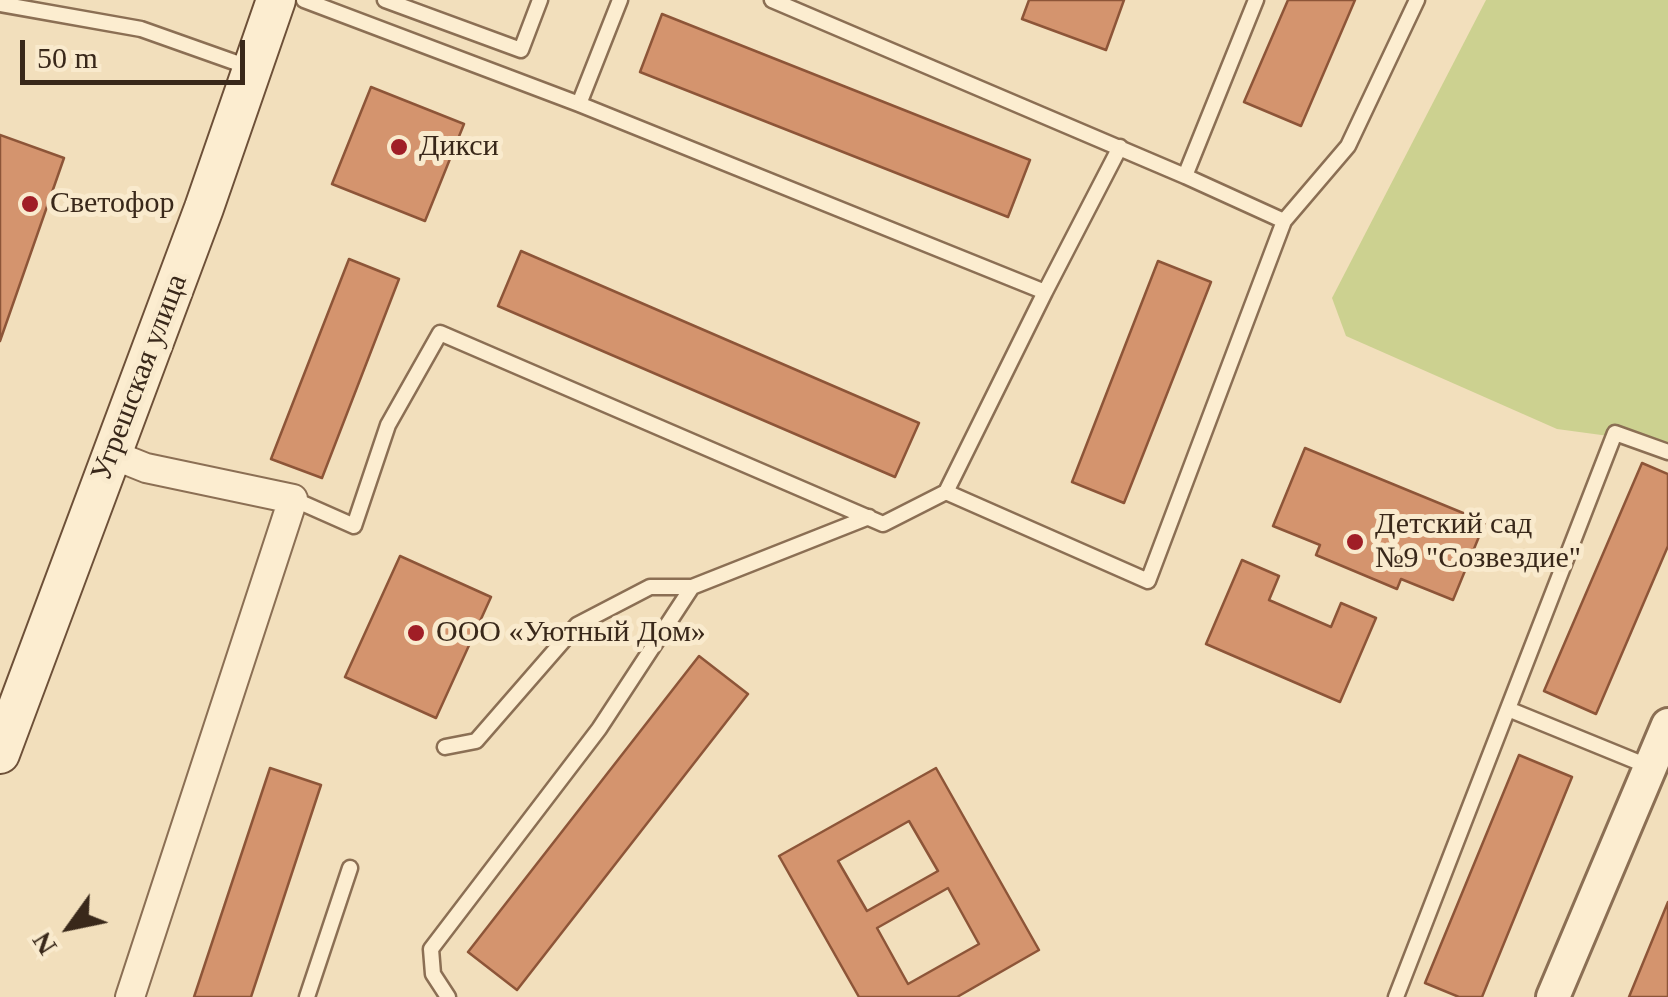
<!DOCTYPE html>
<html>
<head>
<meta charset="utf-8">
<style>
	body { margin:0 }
	#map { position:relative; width:1668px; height:997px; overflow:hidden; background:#f2dfbc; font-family:Georgia,serif }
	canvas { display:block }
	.north { position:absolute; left:20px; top:877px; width:100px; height:100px; -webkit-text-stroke:8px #f9eacd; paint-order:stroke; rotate:237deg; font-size:28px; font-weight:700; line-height:40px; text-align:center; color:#39281a }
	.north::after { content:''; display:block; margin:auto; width:35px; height:45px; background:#39281a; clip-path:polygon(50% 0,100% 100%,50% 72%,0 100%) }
	.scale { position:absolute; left:20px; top:40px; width:225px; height:45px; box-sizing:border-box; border:5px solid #39281a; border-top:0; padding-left:12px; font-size:30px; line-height:35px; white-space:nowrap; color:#39281a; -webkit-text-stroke:8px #f9eacd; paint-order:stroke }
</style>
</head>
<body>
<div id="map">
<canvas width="1668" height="997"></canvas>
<div class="north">N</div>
<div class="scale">50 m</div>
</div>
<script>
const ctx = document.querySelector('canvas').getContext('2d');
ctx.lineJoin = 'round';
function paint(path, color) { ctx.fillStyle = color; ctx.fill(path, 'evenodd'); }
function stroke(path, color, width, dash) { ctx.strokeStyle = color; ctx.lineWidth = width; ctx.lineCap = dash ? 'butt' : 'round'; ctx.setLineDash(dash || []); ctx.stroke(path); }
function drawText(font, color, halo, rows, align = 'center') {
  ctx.font = font + ' Georgia,serif'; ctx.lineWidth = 10; ctx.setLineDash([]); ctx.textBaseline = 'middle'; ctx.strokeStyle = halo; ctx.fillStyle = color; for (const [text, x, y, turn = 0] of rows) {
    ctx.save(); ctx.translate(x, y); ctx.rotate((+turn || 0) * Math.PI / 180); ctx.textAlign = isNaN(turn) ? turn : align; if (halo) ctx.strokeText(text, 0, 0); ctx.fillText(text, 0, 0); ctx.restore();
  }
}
paint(new Path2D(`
	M1486,0h182v444l-111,-15 -211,-93 -14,-38z`), '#ccd190');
const building = new Path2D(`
	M1029,0h95l-18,50 -84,-31z
	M1288,0h67l-54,126 -57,-24z
	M662,14l368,146 -22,57 -368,-145z
	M371,87l93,37 -39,97 -93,-37z
	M0,135l64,23 -64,183z
	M521,251l398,172 -24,54 -397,-171z
	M349,259l50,20 -77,199 -51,-19z
	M1158,261l53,21 -87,221 -52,-21z
	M1305,448l180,74 -32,78 -52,-21 -4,10 -81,-34 4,-10 -47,-19z
	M1642,463l26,11v72l-72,168 -52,-23z
	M400,556l91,41 -55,121 -91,-41z
	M1242,560l37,16 -10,24 62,27 10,-24 35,15 -36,84 -134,-58z
	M699,656l49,38 -231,296 -49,-38z
	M1519,755l53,22 -90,220h-23l-34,-14z
	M270,768l51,17 -70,212h-57z
	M936,768l103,182 -82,47h-98l-80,-141zM909,821l29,50 -71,40 -29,-50zM948,888l31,56 -71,40 -31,-56z
	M1668,902v95h-39z`);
paint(building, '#d4946e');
stroke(building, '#8d5538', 2.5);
const service = new Path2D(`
	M304,0l275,104 466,188 75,-145
	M385,0l136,50 19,-50
	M772,0l413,176 71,-176
	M0,4l141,25 110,39
	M579,104l41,-104
	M1284,221l64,-75 69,-146
	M1045,292l-99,200 202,89 136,-360 -99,-45
	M293,499l61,27 34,-101 52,-92 443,191 63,-32
	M1508,709l142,58
	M445,747l31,-6 101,-116 73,-38h42
	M307,997l43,-129
	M448,997l-15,-23 -2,-25 168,-220 93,-142 177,-70
	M1396,997l219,-564 53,19`);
const minor = new Path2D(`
	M111,454l35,14 147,31 -163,498`);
const tertiary = new Path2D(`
	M1553,997l115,-272`);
const secondary = new Path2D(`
	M0,754l204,-546 72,-208`);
stroke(service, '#8b6f54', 19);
stroke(minor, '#8b6f54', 32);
stroke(tertiary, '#8b6f54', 38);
stroke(secondary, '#6d5038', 42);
stroke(service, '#fcedd0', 14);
stroke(minor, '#fcedd0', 28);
stroke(tertiary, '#fcedd0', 32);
stroke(secondary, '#fcedd0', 38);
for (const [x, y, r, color] of [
	[399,147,10,"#a01e26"],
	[30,204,10,"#a01e26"],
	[1355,542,10,"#a01e26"],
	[416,633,10,"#a01e26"]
]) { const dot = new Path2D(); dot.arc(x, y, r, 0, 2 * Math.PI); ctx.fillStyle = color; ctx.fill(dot); stroke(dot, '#f9eacd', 4); }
drawText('30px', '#39281a', '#f9eacd', [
	["Дикси",419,147],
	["Светофор",50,204],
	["Детский сад",1375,525],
	["№9 \"Созвездие\"",1375,559],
	["ООО «Уютный Дом»",436,633]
], 'left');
drawText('30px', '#39281a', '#f9eacd', [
	["Угрешская улица",140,378,-69]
]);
</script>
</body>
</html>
